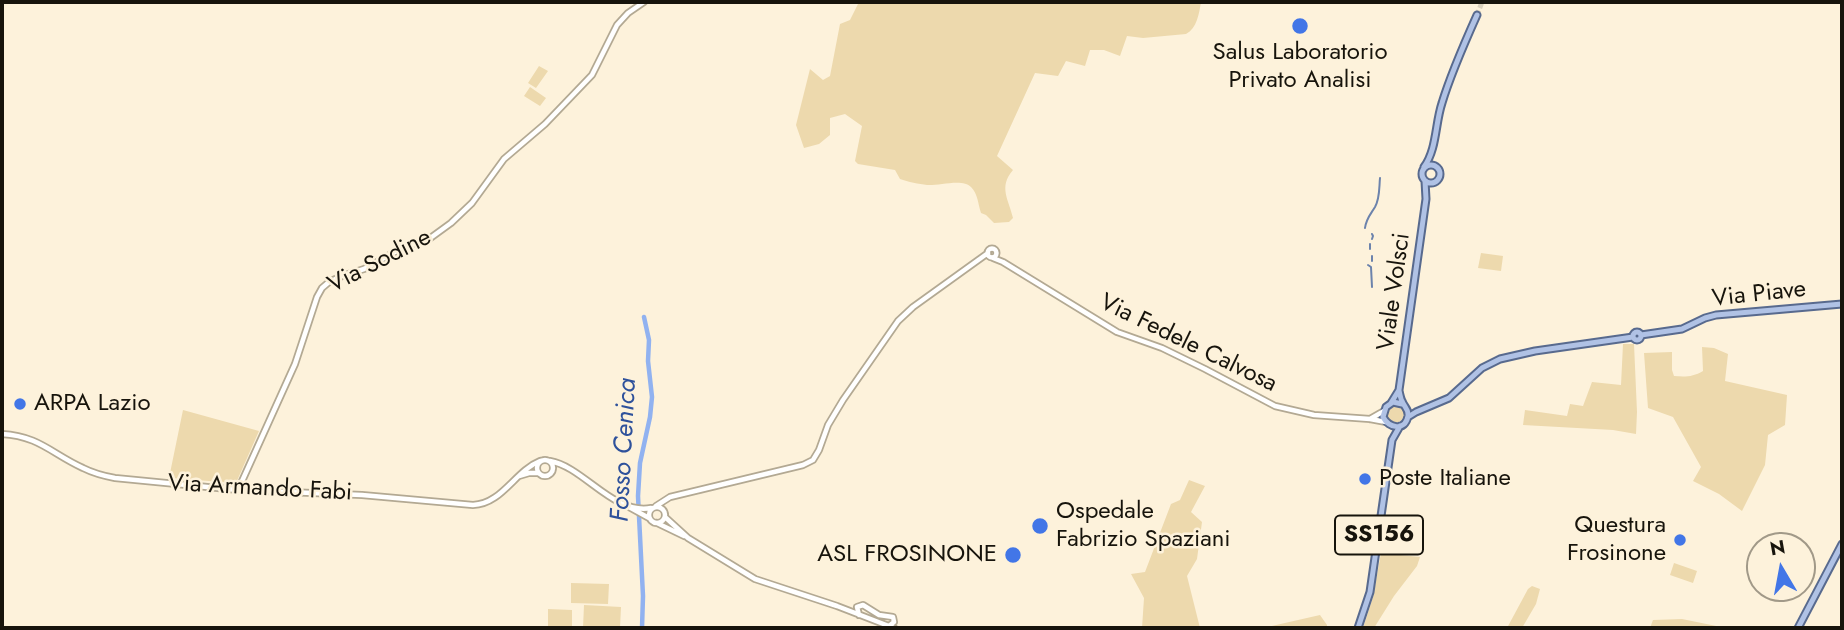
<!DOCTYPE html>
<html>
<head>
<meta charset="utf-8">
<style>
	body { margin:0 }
	#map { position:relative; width:1844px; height:630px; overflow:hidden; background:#fdf2db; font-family:Jost,sans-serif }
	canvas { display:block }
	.frame { position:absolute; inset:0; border:4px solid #17140c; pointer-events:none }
	.north { position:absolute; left:1746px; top:532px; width:70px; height:70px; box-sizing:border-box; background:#fdf2db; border:2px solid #a19988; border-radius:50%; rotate:350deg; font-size:19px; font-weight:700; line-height:28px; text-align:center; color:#17140c }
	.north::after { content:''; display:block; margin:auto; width:24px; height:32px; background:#4276e7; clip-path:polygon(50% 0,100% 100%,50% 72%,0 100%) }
</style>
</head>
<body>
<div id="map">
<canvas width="1844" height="630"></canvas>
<div class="frame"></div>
<div class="north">N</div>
</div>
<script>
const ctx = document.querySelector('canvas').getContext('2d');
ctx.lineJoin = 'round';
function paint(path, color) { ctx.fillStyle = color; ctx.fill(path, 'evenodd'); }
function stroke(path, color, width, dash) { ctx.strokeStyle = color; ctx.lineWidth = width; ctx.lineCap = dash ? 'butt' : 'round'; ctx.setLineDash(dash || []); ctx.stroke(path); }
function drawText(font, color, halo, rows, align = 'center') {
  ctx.font = font + ' Jost,sans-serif'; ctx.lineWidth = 5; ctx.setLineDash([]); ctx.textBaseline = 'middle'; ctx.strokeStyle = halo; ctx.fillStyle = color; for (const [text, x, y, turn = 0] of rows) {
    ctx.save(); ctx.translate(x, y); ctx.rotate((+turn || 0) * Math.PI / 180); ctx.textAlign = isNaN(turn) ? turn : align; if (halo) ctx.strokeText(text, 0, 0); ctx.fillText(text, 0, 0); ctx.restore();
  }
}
paint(new Path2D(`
	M859,2h342c-2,12 -4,26 -15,32l-43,4 -16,-2 -7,20 -16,-6h-14l-5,16 -19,-5 -8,15 -23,-3 -38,83 16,14c-15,17 -4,30 0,48l-4,4 -15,1 -8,-8 -5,-2c-3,-9 -3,-19 -10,-26 -8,-9 -33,-1 -44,-2 -8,-1 -19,-3 -27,-6l-5,-9 -37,-6 -3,-3 7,-35 -17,-12 -15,4v17l-11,9 -15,4 -8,-23 14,-56 13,11 7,-4 10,-52 10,-4z
	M539,66l9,5 -12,17 -8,-5z
	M530,87l16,11 -6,8 -16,-10z
	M1481,253l22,3 -2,15 -23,-3z
	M1623,344h11l3,68 -1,22 -23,-4 -90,-5 2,-15 42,6 3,-12 13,2 9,-24 29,3z
	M1702,347l12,1 14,6 -3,27 62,14 -2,30 -17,10 -3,30 -23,46 -23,-17 -26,-13 8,-14 -28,-50 -25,-9 -4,-55 28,-1v18l2,6c11,1 19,1 29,-5z
	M1386 414a9 9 0 1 1 18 0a9 9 0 1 1-18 0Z
	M183,410l76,21 -23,52 -67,-5z
	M1189,480l16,6 -14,26 11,10 -5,37 -10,17 13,52h-58l2,-30 -13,-24 14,-2 26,-68 9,-4z
	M1381,553l39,4 -3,9 -23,30 -20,32h-11l10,-31z
	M1674,563l23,8 -4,12 -23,-8z
	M571,583l38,1 -1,20 -37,-1z
	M1532,586l8,3 -4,15 -14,24h-15l21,-39z
	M584,605l37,2 -1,21h-37z
	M548,609l24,1v18h-24z
	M1320,615l7,10v3h-64z
	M1682,619l44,9h-76l3,-8z`), '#edd9ad');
stroke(new Path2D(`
	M1365,228c1,-9 5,-13 10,-21 5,-9 4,-19 5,-29
	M1372,234l1,2 -1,3
	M1370,249v-5
	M1372,256v5
	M1368,265l3,2 1,20`), '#6c83ac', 2);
stroke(new Path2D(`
	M642,628l1,-32 -5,-100 2,-33 10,-46 2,-20 -4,-36 1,-21 -5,-23`), '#91b2f0', 4.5);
stroke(new Path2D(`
	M1477,15l5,-13`), '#dad1bc', 5, [5, 2.5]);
const minor = new Path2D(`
	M987.5 253a4.5 4.5 0 1 1 9 0a4.5 4.5 0 1 1-9 0Z
	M993,258l10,4 114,70 45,16 43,21 70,37 39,9 56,4 16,3
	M1370,419l14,-8
	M2,434c37,2 50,20 81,34 10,5 21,8 32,10l123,12 124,5 111,10c29,-1 42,-34 67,-44
	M537 468a8 8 0 1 1 16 0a8 8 0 1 1-16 0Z
	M550,461c34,6 63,54 101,47
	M519,476l10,-3h9
	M238,490l57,-126 22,-67 5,-9 7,-6 13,-6 22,-7 40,-22 25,-8 22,-16 21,-20 32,-44 41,-35 47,-49 25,-50 11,-12 16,-11
	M656,506l14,-9 133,-32 10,-5 6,-10 9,-25 15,-25 55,-79 15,-14 75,-54
	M649 515a8 8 0 1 1 16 0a8 8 0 1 1-16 0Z
	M629,507l20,11
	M665,517l23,21 67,41 82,27 57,22
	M657,523l27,13
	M859,615l-2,-8 6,-2 16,10 14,2 1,5 -5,4`);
const major = new Path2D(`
	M1422 174a9 9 0 1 1 18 0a9 9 0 1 1-18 0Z
	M1424,167c13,-18 11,-43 18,-64 9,-30 22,-59 35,-88
	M1633 336a4 4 0 1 1 8 0a4 4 0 1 1-8 0Z
	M1641,335l41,-6 23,-11 11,-3 126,-11
	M1399,390c0,1 2,10 3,11 2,6 7,8 6,15 -3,16 -19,12 -25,1l3,-10 7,-5 9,2
	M1391,403l8,-13 1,-7 26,-184 -1,-18
	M1408,417l8,-5 33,-14 33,-30 18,-9 35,-8 98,-14
	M1358,628l12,-36 22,-152 8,-14
	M1798,628l44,-84`);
stroke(minor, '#b3a993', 8);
stroke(major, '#586a8e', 9);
stroke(minor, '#fff', 4.5);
stroke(major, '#b0c2e5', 5);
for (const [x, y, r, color] of [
	[1300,26,9,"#4276e7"],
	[20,404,7,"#4276e7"],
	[1365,479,7,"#4276e7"],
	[1040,526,9,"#4276e7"],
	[1680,540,7,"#4276e7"],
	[1013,555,9,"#4276e7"]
]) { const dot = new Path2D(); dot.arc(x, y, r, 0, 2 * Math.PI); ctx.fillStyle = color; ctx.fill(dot); stroke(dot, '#fdf2db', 2.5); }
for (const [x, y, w] of [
	[1379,535,88]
]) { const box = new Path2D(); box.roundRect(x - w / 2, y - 19.5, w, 39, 5); ctx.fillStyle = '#fdf2db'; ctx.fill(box); stroke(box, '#17140c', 2); }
drawText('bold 23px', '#17140c', null, [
	["SS156",1379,535]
]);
drawText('24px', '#17140c', '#fdf2db', [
	["Salus Laboratorio",1300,53,"center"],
	["Privato Analisi",1300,81,"center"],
	["ARPA Lazio",34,404],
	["Poste Italiane",1379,479],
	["Ospedale",1056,512],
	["Fabrizio Spaziani",1056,540],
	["Questura",1666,526,"right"],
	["Frosinone",1666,554,"right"],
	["ASL FROSINONE",997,555,"right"]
], 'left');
drawText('24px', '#17140c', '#fdf2db', [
	["Via Sodine",380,262,-27],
	["Viale Volsci",1395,292,-82],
	["Via Piave",1759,295,-6],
	["Via Fedele Calvosa",1188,344,26],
	["Via Armando Fabi",260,489,3]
]);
drawText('italic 26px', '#2e519b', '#fdf2db', [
	["Fosso Cenica",625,450,-87]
]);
</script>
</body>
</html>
